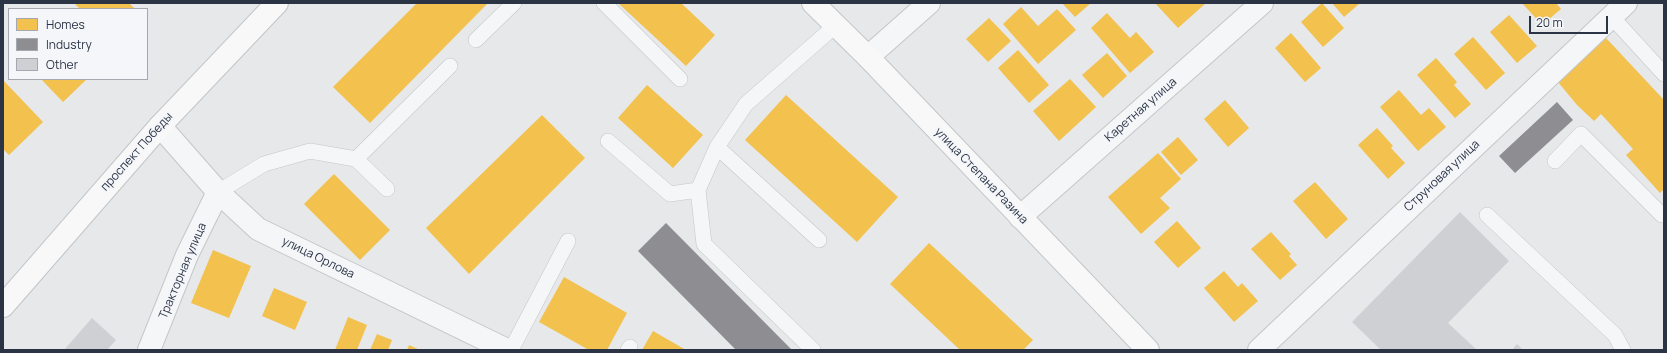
<!DOCTYPE html>
<html>
<head>
<meta charset="utf-8">
<style>
	body { margin:0 }
	#map { position:relative; width:1667px; height:353px; overflow:hidden; background:#e6e8ea; font-family:Manrope,sans-serif }
	canvas { display:block }
	.frame { position:absolute; inset:0; border:4px solid #2b3445; pointer-events:none }
	.legend { position:absolute; left:8px; top:8px; width:140px; height:72px; box-sizing:border-box; background:#f4f6f9; border:1px solid #a4a8b1; margin:0; padding:5px 7px; list-style:none; font-size:12px; color:#2b3445 }
	.legend li { display:flex; align-items:center; gap:8px; height:20px }
	.legend b { width:20px; border:1px solid #a4a8b1 }
	.scale { position:absolute; left:1529px; top:16px; width:79px; height:18px; box-sizing:border-box; border:2px solid #2b3445; border-top:0; padding-left:5px; font-size:12px; line-height:14px; white-space:nowrap; color:#2b3445; -webkit-text-stroke:3px #f4f6f9; paint-order:stroke }
</style>
</head>
<body>
<div id="map">
<canvas width="1667" height="353"></canvas>
<div class="frame"></div>
<ul class="legend">
<li><b style="height:11px;background:#f2c14e"></b>Homes</li>
<li><b style="height:11px;background:#8d8d92"></b>Industry</li>
<li><b style="height:11px;background:#ced0d3"></b>Other</li>
</ul>
<div class="scale">20 m</div>
</div>
<script>
const ctx = document.querySelector('canvas').getContext('2d');
ctx.lineJoin = 'round';
function paint(path, color) { ctx.fillStyle = color; ctx.fill(path, 'evenodd'); }
function stroke(path, color, width, dash) { ctx.strokeStyle = color; ctx.lineWidth = width; ctx.lineCap = dash ? 'butt' : 'round'; ctx.setLineDash(dash || []); ctx.stroke(path); }
function drawText(font, color, halo, rows, align = 'center') {
  ctx.font = font + ' Manrope,sans-serif'; ctx.lineWidth = 4; ctx.setLineDash([]); ctx.textBaseline = 'middle'; ctx.strokeStyle = halo; ctx.fillStyle = color; for (const [text, x, y, turn = 0] of rows) {
    ctx.save(); ctx.translate(x, y); ctx.rotate((+turn || 0) * Math.PI / 180); ctx.textAlign = isNaN(turn) ? turn : align; if (halo) ctx.strokeText(text, 0, 0); ctx.fillText(text, 0, 0); ctx.restore();
  }
}
paint(new Path2D(`
	M74,3h55l6,6h-55z
	M417,3h71l-118,120 -37,-36z
	M618,3h63l34,32 -29,31z
	M1062,3h29l-16,14z
	M1155,3h51l-28,25z
	M1322,3l22,25 -21,19 -22,-25z
	M1332,3h27v1l-15,13z
	M1522,3h34l5,6 -19,16z
	M1021,7l17,19 19,-17 19,21 -38,34 -35,-40z
	M1107,13l23,25 6,-6 18,20 -24,21 -39,-45z
	M1509,15l28,31 -20,17 -27,-31z
	M989,18l22,23 -23,21 -22,-23z
	M1291,33l30,35 -16,14 -30,-34z
	M1473,37l32,36 -19,17 -32,-36z
	M1606,38l58,62v89l-4,4 -34,-38 7,-6 -32,-35 -7,7 -17,-16 -19,-23z
	M1018,50l31,35 -20,18 -31,-35z
	M1107,53l20,23 -24,22 -21,-23z
	M1436,58l21,24 -3,3 17,19 -16,14 -38,-43z
	M41,79h46l-24,23z
	M1070,79l26,28 -37,34 -26,-30z
	M3,80l40,42 -34,33 -6,-6z
	M647,85l56,50 -30,33 -55,-50z
	M1399,90l22,25 8,-7 17,19 -28,24 -38,-44z
	M786,95l112,102 -41,45 -112,-102z
	M1225,100l24,28 -21,19 -24,-28z
	M542,115l43,43 -116,116 -43,-46z
	M1377,128l16,18 -2,2 14,15 -17,16 -30,-34z
	M1178,137l20,23 -17,15 -20,-23z
	M1158,153l23,26 -21,19 10,10 -29,26 -33,-37z
	M334,174l56,56 -30,30 -56,-56z
	M1315,182l33,37 -22,20 -33,-38z
	M1177,221l24,27 -23,20 -24,-26z
	M1271,232l20,22 -2,2 8,9 -17,15 -29,-31z
	M929,243l104,97 -10,10h-63l-70,-66z
	M213,250l38,16 -22,52 -38,-15z
	M1224,271l14,16 4,-4 16,18 -24,21 -30,-34z
	M564,277l63,36 -20,37h-18l-50,-28z
	M274,288l33,14 -12,28 -33,-14z
	M348,317l19,8 -10,25h-22z
	M653,331l33,19h-44z
	M377,334l15,6 -4,10h-18z
	M409,345l11,5h-13z`), '#f2c14e');
paint(new Path2D(`
	M1557,102l16,18 -58,53 -16,-17z
	M666,223l126,127h-56l-98,-99z`), '#8d8d92');
paint(new Path2D(`
	M1460,212l49,49 -61,62 29,27h-96l-29,-28z
	M92,318l24,22 -9,10h-43z
	M1517,344l6,6h-11z`), '#ced0d3');
const lane = new Path2D(`
	M604,3l76,76
	M1611,16l53,58
	M476,40l38,-37
	M608,141l62,53 28,-4
	M717,147l102,93
	M356,159l94,-93
	M1555,161l26,-27 81,81 2,-2
	M218,192l46,-28 46,-13 46,8 31,30
	M1487,215l128,120 8,15
	M511,350l57,-109
	M628,350l2,-3
	M813,350l-109,-106 -6,-54 19,-43 29,-43 89,-78`);
const street = new Path2D(`
	M868,57l61,-54
	M160,126l58,66 40,37 249,121
	M1020,217l242,-214
	M149,350l38,-95 31,-63
	M1259,350l367,-347`);
const secondary = new Path2D(`
	M813,3l55,54 280,293`);
const primary = new Path2D(`
	M3,306l157,-180 117,-123`);
stroke(lane, '#c4c6c8', 16);
stroke(street, '#c4c6c8', 24);
stroke(secondary, '#c4c6c8', 24);
stroke(primary, '#c2c5c8', 24);
stroke(lane, '#f5f6f7', 15);
stroke(street, '#f5f6f7', 22);
stroke(secondary, '#f8f8f8', 22);
stroke(primary, '#f8f8f8', 22);
drawText('12px', '#2b3445', '#f4f6f9', [
	["Каретная улица",1141,110,-41],
	["проспект Победы",137,152,-48],
	["улица Степана Разина",981,176,46],
	["Струновая улица",1442,176,-43],
	["улица Орлова",318,258,26],
	["Тракторная улица",183,271,-67]
]);
</script>
</body>
</html>
